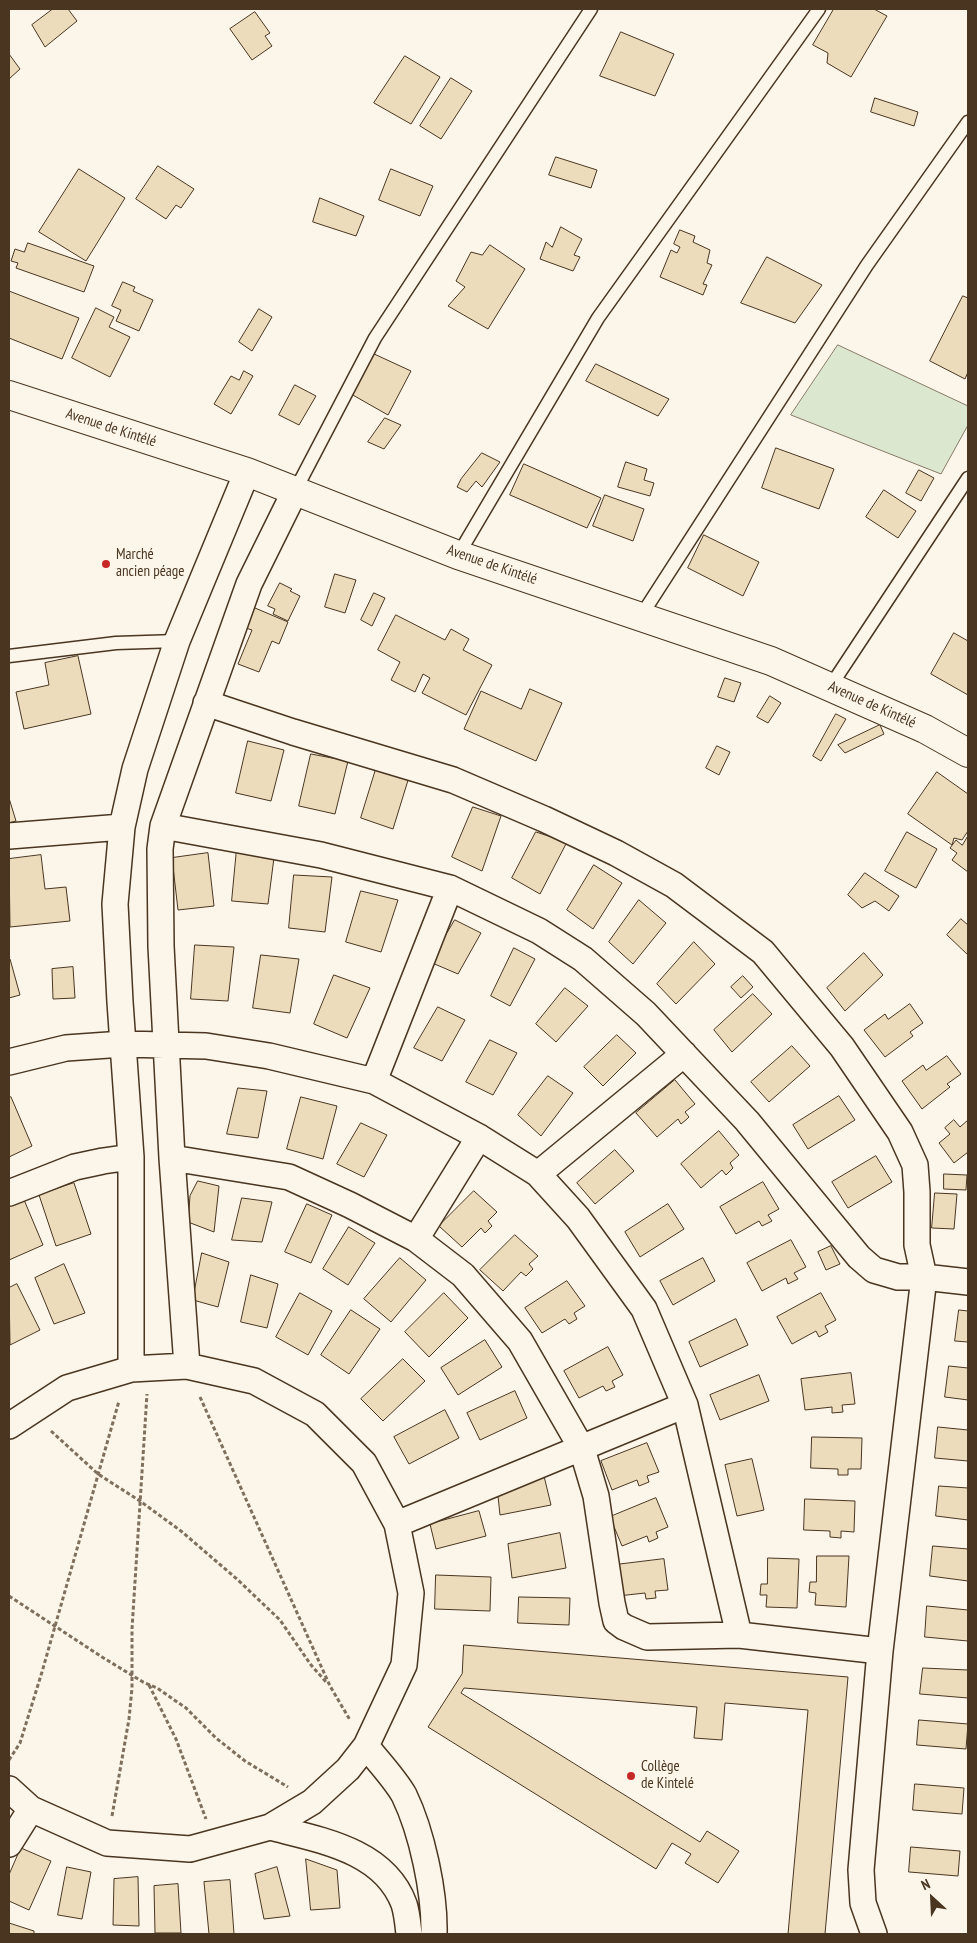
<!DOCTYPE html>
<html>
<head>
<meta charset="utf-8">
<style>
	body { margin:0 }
	#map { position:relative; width:977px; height:1943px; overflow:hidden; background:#fbf6e9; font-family:"PT Sans Narrow",sans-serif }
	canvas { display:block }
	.frame { position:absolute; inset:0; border:10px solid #4a3520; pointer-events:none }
	.north { position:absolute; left:907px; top:1873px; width:50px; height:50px; -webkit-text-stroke:4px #fbf6e9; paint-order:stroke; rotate:335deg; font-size:14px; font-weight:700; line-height:20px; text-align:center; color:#4a3520 }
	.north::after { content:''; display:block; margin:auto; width:18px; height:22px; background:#4a3520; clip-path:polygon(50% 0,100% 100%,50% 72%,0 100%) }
</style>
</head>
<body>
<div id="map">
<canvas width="977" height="1943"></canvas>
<div class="frame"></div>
<div class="north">N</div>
</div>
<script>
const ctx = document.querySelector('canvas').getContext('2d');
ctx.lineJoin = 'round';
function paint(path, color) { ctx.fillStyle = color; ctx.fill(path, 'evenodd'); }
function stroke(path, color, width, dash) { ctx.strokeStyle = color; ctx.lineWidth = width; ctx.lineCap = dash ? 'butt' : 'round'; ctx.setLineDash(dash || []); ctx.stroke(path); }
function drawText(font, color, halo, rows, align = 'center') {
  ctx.font = font + ' "PT Sans Narrow",sans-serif'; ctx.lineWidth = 4; ctx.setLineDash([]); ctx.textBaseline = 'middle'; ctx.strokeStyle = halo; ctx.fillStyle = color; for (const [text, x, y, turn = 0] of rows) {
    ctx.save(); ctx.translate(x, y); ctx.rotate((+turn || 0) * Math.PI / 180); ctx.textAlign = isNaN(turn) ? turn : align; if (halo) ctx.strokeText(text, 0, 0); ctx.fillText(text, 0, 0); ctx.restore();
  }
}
const green = new Path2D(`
	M838,345l130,61v19l-27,49 -150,-59z`);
paint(green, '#dce7d0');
stroke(green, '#887966', 1);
const building = new Path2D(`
	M53,9h15l9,12 -32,26 -13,-22z
	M834,9h40l13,7 -36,61 -24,-14 1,-10 -15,-8z
	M255,12l15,21 -5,3 7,10 -20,14 -22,-31z
	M621,32l53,22 -19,42 -55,-20z
	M9,54l11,15 -11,10z
	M405,56l35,21 -29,47 -37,-21z
	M451,78l21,13 -31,48 -21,-13z
	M875,98l43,14 -4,14 -43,-14z
	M556,157l41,13 -6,18 -42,-13z
	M158,166l36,23 -13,19 -5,-3 -10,14 -30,-20z
	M79,169l46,29 -39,63 -47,-29z
	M391,169l42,17 -13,30 -41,-16z
	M320,198l44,18 -8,20 -43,-14z
	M561,227l21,12 -8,16 6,2 -7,14 -33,-12 6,-17 6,5z
	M680,230l15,6 -2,6 17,8 -3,13 5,2 -9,19 4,1 -4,10 -43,-18 11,-27 6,3 3,-6 -6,-3z
	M28,243l66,23 -10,26 -68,-24 2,-5 -7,-2 4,-12 9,3z
	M490,245l35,24 -37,60 -40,-23 17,-19 -9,-6 15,-29 11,3z
	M767,257l55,28 -27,38 -54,-20z
	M123,282l12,5 -2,4 20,9 -14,31 -23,-10 5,-11 -9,-4z
	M9,291l70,27 -17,41 -53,-21z
	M963,296l5,2v74l-3,7 -35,-18z
	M96,308l18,9 -5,10 21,10 -20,40 -38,-19z
	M259,309l13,8 -20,34 -13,-9z
	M372,353l39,18 -23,44 -37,-21z
	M596,364l73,35 -11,17 -72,-35z
	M244,371l9,5 -22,38 -17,-10 17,-28 8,4z
	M295,385l21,11 -17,29 -20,-10z
	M385,418l16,7 -17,24 -16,-7z
	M776,448l58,21 -15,40 -57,-21z
	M482,453l18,9 -18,25 -6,-6 -9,11 -10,-5 4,-8z
	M626,462l21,7 -3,11 10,3 -4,13 -32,-9z
	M524,464l77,34 -14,30 -77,-33z
	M919,470l15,8 -13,23 -15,-8z
	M884,490l32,21 -18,27 -32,-21z
	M605,495l39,14 -11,32 -40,-15z
	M704,535l55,27 -16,34 -55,-28z
	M335,574l21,6 -11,33 -20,-6z
	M280,583l12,6 -2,2 10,5 -12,25 -15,-7 2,-5 -7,-3z
	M374,593l11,5 -13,28 -11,-6z
	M255,608l33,14 -9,22 -7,-3 -13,31 -21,-8 14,-34 -6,-2z
	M396,615l49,25 6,-11 18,10 -6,11 29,15 -26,50 -44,-22 8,-15 -7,-4 -8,18 -24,-12 9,-18 -22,-12z
	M954,633l14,8v54l-37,-21z
	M78,656l13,58 -67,15 -8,-37 33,-7 -4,-22z
	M725,678l16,5 -7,19 -16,-5z
	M530,689l32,14 -26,58 -72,-32 17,-38 40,18z
	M770,696l11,7 -13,20 -11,-6z
	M836,714l10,5 -25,42 -8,-5z
	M880,725l4,9 -39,19 -7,-8z
	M248,741l36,9 -13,51 -35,-8z
	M717,746l13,6 -11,23 -13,-7z
	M311,754l37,7 -13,53 -36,-8z
	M376,769l33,8 -16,52 -32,-11z
	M937,772l31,22v37l-6,9 -8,-2 -2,7 -44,-31z
	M9,798l7,23 -7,2z
	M473,807l28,9 -19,55 -30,-14z
	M536,832l31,10 -27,52 -28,-16z
	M907,832l30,17 -21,39 -31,-17z
	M968,836v36l-16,-12 5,-7 -7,-5 6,-8 6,5z
	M237,848l38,2 -7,54 -36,-3z
	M208,853l6,53 -36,4 -6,-52z
	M41,855l4,34 21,-2 4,34 -60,6 -1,-68z
	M594,865l28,18 -29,46 -26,-19z
	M865,873l34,23 -10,15 -14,-10 -13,7 -14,-13z
	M294,875l38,2 -7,55 -36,-4z
	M361,891l37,9 -17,52 -35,-10z
	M639,900l27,23 -33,41 -24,-22z
	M961,919l7,6v30l-21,-20z
	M455,920l26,13 -23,41 -28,-12z
	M694,942l21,22 -39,40 -19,-20z
	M195,945l39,2 -6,54 -37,-2z
	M514,948l21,11 -25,47 -19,-10z
	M864,953l19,22 -38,36 -18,-23z
	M261,955l38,4 -9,54 -37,-5z
	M9,959h1l10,36 -11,3z
	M73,967l2,31 -22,1 -1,-30z
	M334,975l36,13 -23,50 -33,-14z
	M743,976l10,11 -12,11 -10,-11z
	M565,988l23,18 -32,36 -20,-18z
	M753,994l19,20 -40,38 -18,-22z
	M910,1004l13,19 -13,9 3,4 -28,21 -21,-27 21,-16 3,5z
	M438,1007l27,13 -23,41 -28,-13z
	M617,1035l19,18 -33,33 -19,-19z
	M490,1040l27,13 -24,42 -27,-13z
	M792,1046l18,20 -41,36 -18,-20z
	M947,1056l14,18 -14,10 3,3 -28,22 -20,-28 21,-16 3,5z
	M548,1076l25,17 -32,43 -23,-21z
	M675,1080l20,24 -10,8 4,5 -2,2 -6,5 -3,-5 -21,18 -21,-24z
	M238,1088l29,3 -9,47 -31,-4z
	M839,1096l16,24 -47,29 -15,-24z
	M11,1097l21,49 -23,11v-59z
	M301,1097l36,9 -14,53 -36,-10z
	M954,1120l6,7 8,-7v32l-14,11 -15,-20 11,-9 -5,-6z
	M361,1123l26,12 -23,42 -27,-13z
	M719,1131l20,24 -9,8 3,5 -7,7 -4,-5 -21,18 -20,-24z
	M615,1150l19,21 -39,33 -18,-21z
	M876,1156l16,26 -44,26 -16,-26z
	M944,1174l23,1 -1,15 -22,-1z
	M198,1181l21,5 -5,46 -26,-10 2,-26z
	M763,1182l16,27 -11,6 4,6 -10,5 -3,-5 -23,13 -16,-27z
	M74,1183l17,51 -35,12 -17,-51z
	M474,1191l23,21 -9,9 4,5 -7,7 -4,-5 -19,19 -23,-21z
	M935,1193l22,1 -3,35 -22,-1z
	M22,1195l21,50 -34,15v-59z
	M242,1198l30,4 -10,40 -30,-2z
	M307,1204l25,11 -21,48 -26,-11z
	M668,1204l16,25 -44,28 -15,-25z
	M349,1227l26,16 -27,42 -25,-16z
	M515,1235l23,21 -9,8 4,5 -7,7 -5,-4 -18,19 -23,-21z
	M791,1240l15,27 -12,6 4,6 -10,5 -2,-6 -24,13 -15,-28z
	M831,1246l9,18 -14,6 -8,-18z
	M202,1253l27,9 -11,45 -25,-7z
	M400,1258l26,22 -35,42 -27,-23z
	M703,1258l12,23 -42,24 -13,-24z
	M64,1264l21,49 -31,11 -19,-46z
	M251,1275l27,9 -11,44 -26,-6z
	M567,1281l18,25 -11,7 3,6 -8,5 -4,-5 -23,14 -17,-25z
	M17,1284l23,46 -30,15 -1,-57z
	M300,1293l32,18 -24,44 -32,-18z
	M444,1293l24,25 -39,39 -24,-25z
	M821,1293l15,27 -11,6 3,6 -9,5 -3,-6 -24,13 -15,-27z
	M351,1310l29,19 -31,45 -28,-19z
	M959,1310l9,1v31l-13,-1z
	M736,1319l12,26 -48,22 -11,-25z
	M485,1340l17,27 -44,28 -17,-27z
	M608,1347l15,28 -11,6 3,6 -9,4 -3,-5 -24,12 -15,-27z
	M403,1359l22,22 -42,40 -22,-22z
	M949,1366l19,2v32l-23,-3z
	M851,1373l4,31 -13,1 1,7 -11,1v-6l-27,3 -4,-31z
	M759,1375l10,26 -49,19 -10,-25z
	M515,1391l12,27 -47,22 -13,-27z
	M445,1410l14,28 -50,26 -15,-27z
	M938,1427l30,3v31l-33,-3z
	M812,1437l50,1 -1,31h-13v6h-10v-6l-27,-1z
	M647,1443l12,29 -12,4 2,6 -10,4 -2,-6 -25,10 -11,-29z
	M752,1459l12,51 -27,6 -12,-51z
	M544,1476l7,29 -51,10 -2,-19z
	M939,1486l29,2v32l-32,-4z
	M656,1498l12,29 -12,5 2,6 -9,4 -2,-6 -25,10 -12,-29z
	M805,1499l50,2 -1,31 -13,-1v7l-11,-1v-6l-26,-1z
	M479,1511l7,25 -50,13 -6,-25z
	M560,1533l6,35 -54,10 -4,-34z
	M933,1546l35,3v32l-38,-5z
	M817,1556h32l-3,51 -31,-2 1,-12 -7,-1 1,-10h6z
	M768,1558l31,1 -2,49 -31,-1 1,-12h-7l1,-11h6z
	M664,1559l4,31 -13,1 1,7 -10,1 -1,-6 -27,3 -3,-31z
	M436,1575l55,2 -1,34 -55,-2z
	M519,1597l51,1 -1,27 -51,-2z
	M927,1606l41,4v31l-43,-4z
	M464,1645l384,32 -23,257h-37l20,-224 -83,-7 -3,37 -28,-2 3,-31 -233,-19 -3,5 239,149 7,-11 32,20 -21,32 -33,-20 6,-9 -19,-11 -16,26 -228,-142 34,-53z
	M923,1668l45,2v28l-48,-4z
	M919,1720l49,4 -2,25 -49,-4z
	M915,1784l49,4 -2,26 -49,-4z
	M911,1847l49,4 -2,25 -49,-4z
	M21,1848l30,13 -22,49 -20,-9v-26z
	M306,1859l31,11 3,38 -29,2z
	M67,1867l24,5 -9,47 -24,-4z
	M277,1867l13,49 -26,3 -9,-45z
	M138,1877l1,49 -26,-1 1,-46z
	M230,1880l4,54h-25l-5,-52z
	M178,1884l3,49h-26l-1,-47z
	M9,1923l25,8v3h-25z`);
paint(building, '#ecdcbc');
stroke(building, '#4a3520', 1);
const service = new Path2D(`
	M295,491l80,-153 216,-329
	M458,555l140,-237 221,-309
	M641,616l226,-351 101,-143
	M9,656l107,-13 61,-2
	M830,687l138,-209`);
const minor = new Path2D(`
	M206,703l87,29 160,48 91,39 72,34 58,32 89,67 79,95 58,85 15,33 2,27v53l7,32 -44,374 -19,219 2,33 11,31
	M163,826l158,29 129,33 89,43 44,28 63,55 101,107 112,136 15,13 24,7h26l44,5
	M9,836l113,-9
	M9,1062l57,-14 57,-4 83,2 63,10 105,25 105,56 59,37 40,44 66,91 41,96 54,230
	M374,1081l76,-193
	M172,1158l117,19 61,28 66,34 47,36 57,66 62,108 14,47 16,107 4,18 8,6 23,10 92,-2 141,16
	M538,1174l146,-120
	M9,1193l66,-26 28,-6 28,-4
	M416,1239l63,-102
	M187,1366l-15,-208 -11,-212 -1,-97 3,-23 86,-242 46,-93
	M131,1369v-212l-11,-155 -5,-98 7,-77 13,-58 42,-128 70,-169
	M9,1426l58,-38 64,-19 56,-3 67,15 61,33 49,49 33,61 14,69 -7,72 -38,81 -18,23 -36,33 -42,25 -80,22 -83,-6 -76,-34 -22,-20
	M397,1524l288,-119
	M366,1746c12,15 29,33 38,49 18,37 31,98 30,139
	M270,1827c50,13 114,23 134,77 3,9 4,21 5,30
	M9,1844l22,-35`);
const primary = new Path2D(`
	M9,395l238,77 211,83 313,106 154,68 43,24`);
stroke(service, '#4a3520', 15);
stroke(minor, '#4a3520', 28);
stroke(primary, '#4a3520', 30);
stroke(new Path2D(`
	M200,1397l130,289 20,34
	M51,1431l47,43 42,27 41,30 57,49 42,40 31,45 16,18
	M9,1596l93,61 41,25 14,6 29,20 30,30 29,23 43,26
	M149,1685l27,54 30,80
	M9,1760l11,-17 22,-71 77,-271
	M112,1816l17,-97 3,-31v-59l15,-235`), '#7f6f5c', 3, [4, 2.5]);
stroke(service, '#fbf6e9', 12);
stroke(minor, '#fbf6e9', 25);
stroke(primary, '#fbf6e9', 28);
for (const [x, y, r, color] of [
	[106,564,5,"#c62828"],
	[631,1776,5,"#c62828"]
]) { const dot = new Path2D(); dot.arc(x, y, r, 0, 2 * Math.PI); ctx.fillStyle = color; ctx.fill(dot); stroke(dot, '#fbf6e9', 2); }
drawText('15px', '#4a3520', '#fbf6e9', [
	["Avenue de Kintélé",111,428,18],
	["Avenue de Kintélé",492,565,19],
	["Avenue de Kintélé",872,705,24]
]);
drawText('15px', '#4a3520', '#fbf6e9', [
	["Marché",116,555],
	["ancien péage",116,572],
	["Collège",641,1767],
	["de Kintelé",641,1784]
], 'left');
</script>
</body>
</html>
